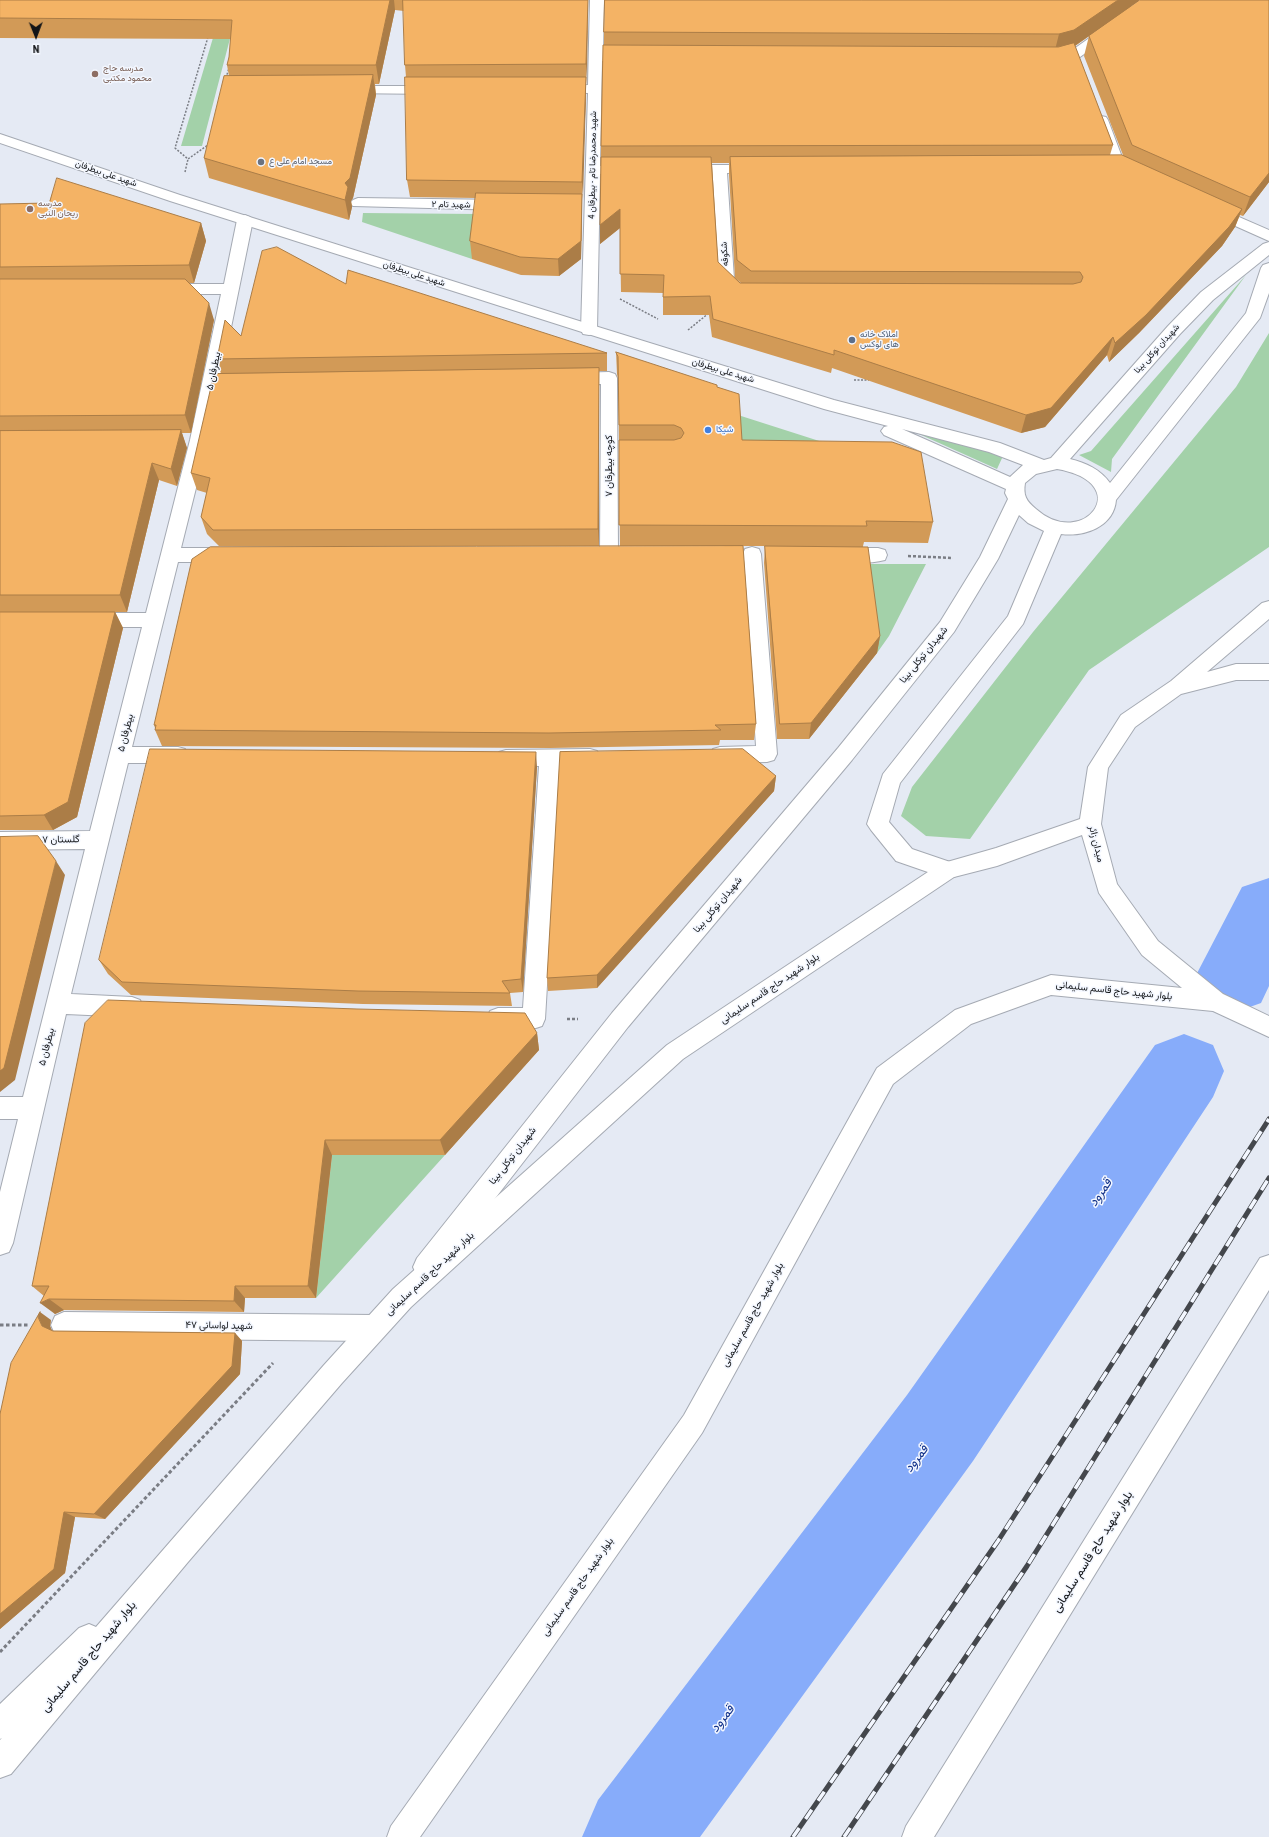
<!DOCTYPE html>
<html>
<head>
<meta charset="utf-8">
<style>
	body { margin:0 }
	#map { position:relative; width:1269px; height:1837px; overflow:hidden; background:#e5eaf4; font-family:"Roboto Condensed",sans-serif }
	canvas { display:block }
	.north { position:absolute; left:16px; top:16px; width:40px; height:40px; -webkit-text-stroke:3px #f3f7ff; paint-order:stroke; rotate:179deg; font-size:11px; font-weight:700; line-height:16px; text-align:center; color:#121417 }
	.north::after { content:''; display:block; margin:auto; width:14px; height:18px; background:#121417; clip-path:polygon(50% 0,100% 100%,50% 72%,0 100%) }
</style>
</head>
<body>
<div id="map">
<canvas width="1269" height="1837"></canvas>
<div class="north">N</div>
</div>
<script>
const ctx = document.querySelector('canvas').getContext('2d');
ctx.lineJoin = 'round';
function paint(path, color) { ctx.fillStyle = color; ctx.fill(path, 'evenodd'); }
function stroke(path, color, width, dash) { ctx.strokeStyle = color; ctx.lineWidth = width; ctx.lineCap = dash ? 'butt' : 'round'; ctx.setLineDash(dash || []); ctx.stroke(path); }
function drawText(font, color, halo, rows, align = 'center') {
  ctx.font = font + ' "Roboto Condensed",Vazirmatn,sans-serif'; ctx.lineWidth = 3; ctx.setLineDash([]); ctx.textBaseline = 'middle'; ctx.strokeStyle = halo; ctx.fillStyle = color; for (const [text, x, y, turn = 0] of rows) {
    ctx.save(); ctx.translate(x, y); ctx.rotate((+turn || 0) * Math.PI / 180); ctx.textAlign = isNaN(turn) ? turn : align; if (halo) ctx.strokeText(text, 0, 0); ctx.fillText(text, 0, 0); ctx.restore();
  }
}
paint(new Path2D(`
	M223,4h16l-37,142h-21z
	M363,213l115,1 -6,45 -110,-37z
	M1246,275l-134,184 -1,13 -32,-17 12,-4z
	M1269,333v214l-180,123 -119,169 -44,-3 -25,-20 11,-29 121,-155 203,-245z
	M738,415l150,48 -147,-2z
	M899,425l104,31 -6,13z
	M865,564h61l-37,72 -12,17z
	M332,1155h113l-129,143z`), '#a3d1a9');
paint(new Path2D(`
	M1269,878v108l-8,17 -28,10 -28,-10 -11,-24 48,-92z
	M1184,1034l29,11 11,26 -11,26 -240,364 -273,376h-118l16,-37 309,-405 248,-350z`), '#87acfa');
const street = new Path2D(`
	M590,0h14l-1,53 34,1 2,3 -2,3 -35,1 -2,105 35,1 2,3 -2,3 -35,1 -3,156 -2,4 -6,1 -6,-1 -2,-4 7,-237 -36,-1 -2,-3 2,-3 36,-1z
	M1143,0h16l-79,57 -31,6 -5,-1 -2,-3 2,-3 27,-5z
	M345,86h90l5,1 2,3 -2,3 -5,1 -95,-1 -2,-3 2,-3z
	M1101,116l5,1 2,3 17,45 14,7 3,3 -3,3c-8,2 -22,-3 -27,-10l-18,-48 2,-3z
	M683,165h75l5,1 2,3 -2,3 -36,1 7,106 15,14 -2,4c-11,2 -23,-7 -29,-16l-6,-108 -34,-1 -2,-3 2,-3z
	M358,198l147,2 5,2 3,3 -3,3 -5,2 -152,-4 -3,-3 3,-3z
	M1209,204l60,26v11l-65,-29 -3,-3 3,-3z
	M245,215l5,2 3,3 -45,220 -27,108h47l7,2 2,5 -2,5 -7,2h-50l-46,185h46l7,2 3,6 -3,6 -7,2h-50l-57,231 61,3 8,3 3,7 -3,7 -8,3 -66,-3 -53,229 -4,9 -9,3v-63l18,-73h-18v-22h23l62,-248 -85,1v-18l90,-1 52,-204h-53l-7,-2 -3,-5 3,-5 7,-2h57l44,-173 31,-146h-55l-6,-1 -2,-4 2,-4 6,-1h58l13,-64 3,-3z
	M609,372l6,2 2,4 1,176 -2,5 -7,2 -7,-2 -2,-5 1,-170 -32,1 -6,-2 -2,-4 2,-4 6,-2z
	M752,547l7,2 2,5 16,200 -3,6 -7,2 -47,1 -7,-2 -3,-6 3,-6 7,-2 36,-1 -13,-192 2,-5z
	M839,548h39l7,2 2,5 -2,5c-15,4 -38,4 -53,0l-2,-5 2,-5z
	M590,749l7,2 3,6 -3,6 -7,2 -30,1 -15,253 -3,7c-15,6 -37,5 -52,-1l-3,-7 3,-7 8,-3h25l16,-242h-33l-7,-2 -3,-6 3,-6 7,-2z
	M64,1312l310,3 9,4 4,9 -4,9 -9,4 -310,-3 -9,-4 -4,-9 4,-9z`);
const secondary = new Path2D(`
	M0,134l180,61 415,131 239,74 166,43 44,17 7,-2 117,-132 33,-34 62,-48 6,-2v13l-56,45 -33,34 -110,125c16,4 30,10 40,24l136,-170 15,-45 2,-3 6,-2v30l-9,25 -144,182c-2,27 -32,37 -55,34l-38,90 -123,159 -11,39 23,27 44,15 3,6 -3,6 -8,3 -52,-18 -25,-31 -4,-6 16,-50 125,-158 36,-85 -16,-8 -9,-8 -21,44 -44,73 -102,128 -224,267 -193,249 -9,3 -9,-3 -4,-9 4,-9 195,-245 226,-265 102,-126 40,-65 28,-58 -3,-6 1,-4 -122,-54 -3,-4 3,-4 4,-1 -64,-17 -654,-208 -170,-58zM902,429l87,23 34,13 -13,12zM1057,469c80,14 26,82 -21,40 -10,-8 -13,-14 -11,-26l11,-9z`);
const primary = new Path2D(`
	M1269,601v18l-62,53 29,-8h33v16h-33l-55,14 -46,33 -27,41 -7,56 16,60 41,57 65,53 46,22v21l-56,-26 -162,-16 -80,29 -78,60 -191,349 -282,404h-33l4,-11 293,-411 193,-347 78,-58 96,-35 131,13 -40,-33 -43,-62 -17,-58 -85,31 -43,11 -271,182 -272,248 -69,76 -154,179 -177,212 -11,4v-38l2,-2 -2,1v-35l79,-76 10,-4 7,3 228,-262 69,-76 274,-244 273,-181 56,-16 84,-29 8,-52 33,-52 50,-34 91,-78z
	M1269,1255v35l-335,547h-32l4,-11 354,-568z`);
stroke(street, '#a5aab3', 2);
stroke(secondary, '#a5aab3', 2);
stroke(primary, '#a5aab3', 2);
stroke(new Path2D(`
	M208,37l-33,111 13,11 20,-14
	M226,78l3,-10
	M185,172l3,-13
	M620,299l38,20
	M688,330l21,-17
	M854,380h15`), '#7a7d84', 1.5, [2, 1.5]);
stroke(new Path2D(`
	M908,556l45,2
	M567,1019h11`), '#7a7d84', 2.5, [3, 2]);
stroke(new Path2D(`
	M0,1325h30
	M0,1652l273,-289`), '#7a7d84', 3, [3.5, 2.5]);
paint(street, '#fff');
paint(secondary, '#fff');
paint(primary, '#fff');
const rail = new Path2D(`
	M793,1837l205,-296 271,-422
	M844,1837l183,-271 242,-388`);
stroke(rail, '#44474c', 5);
stroke(rail, '#f3f7ff', 3.5, [11]);
paint(new Path2D(`
	M0,0h588l-2,84v10l-4,105v12l-1,48 -22,17 -38,-1 -49,-16 -2,-18 6,-43 -66,-1 -3,-17 -1,-103 -1,-12 -1,-54 -9,-1 -16,74h-4l1,11 -23,103 -2,3 1,6 -3,13 -140,-42 -5,-20 25,-82 -2,-11 2,-8 2,-18 -231,-1z
	M1269,0v182l-26,34 -3,-1 -5,12 -13,19 -83,87 -30,29 -2,-7 -62,72 -24,6 -189,-65 -1,5 -119,-36 -3,-22h-46v-22l-42,-1 -1,-64 -20,16 1,-98 3,-101v-13zM1131,7l-42,29 -5,20 39,99h-13l3,-10 -38,-99zM712,163h17v12l6,103 6,5h-1l-22,-21z
	M0,204l201,19 5,18 -12,42h-5l25,37 -23,113h-9l5,15 -10,38 -18,-6 -32,132h-127z
	M346,284l261,69v18h-8v175h-380l-12,-12 -6,-17 6,-24 -10,-3 -6,-17 30,-99 -4,-15 24,-23z
	M616,352l101,35 25,53 191,82 -5,21 -64,-1 -1,4 17,90 -3,17 -68,86h-32l-13,-176 1,-17h-22l13,178 -2,16h-34l-1,5 -169,3 -388,-2 -7,-16v-2l-1,-3 572,-179h-106l-1,-106 -1,-62 -1,-4z
	M0,612h115l8,16 -46,189 -24,13h-53z
	M537,767l-14,225 -13,1 2,13 -149,-2 -232,-9 -23,-21 -9,-14z
	M776,776l-2,15 -177,197 -49,3 -1,-13z
	M537,1033l2,17 -94,105h-113l-16,143h-71l-1,14 -180,-2 -9,4 -11,-18 -12,-10z
	M51,1320l-1,6 2,5h1l182,2 7,8 -2,33 -135,145 -30,-2 -10,56 -65,56v-215z`), '#d29a57');
paint(new Path2D(`
	M390,0h4l1,10 -16,74 -3,-19z
	M588,0l-1,84 -1,-20z
	M1118,0h22l-71,50 -15,4 5,-20z
	M373,75l3,20 -23,103 -2,3 1,6 -3,13 -4,-20v-17z
	M586,77v17l-3,105 -1,-17z
	M1269,173v9l-26,34 7,-19z
	M582,194v17l-1,48 -22,17 -1,-17z
	M620,209v19l-20,16v-19z
	M1242,209l-7,18 -13,19 -83,87 -30,29 6,-19z
	M201,223l5,18 -12,42 -5,-18z
	M209,303l5,17 -23,113 -6,-18z
	M1113,337l-6,18 -62,72 -24,6 5,-18z
	M599,368v178l-1,-17z
	M181,430l6,18 -10,38 -6,-17z
	M152,463l7,17 -32,132 -7,-17z
	M115,612l8,16 -46,189 -24,13 -9,-15z
	M880,636l-3,17 -68,86 2,-16z
	M536,752l1,15 -14,225 -2,-13z
	M776,776l-2,15 -177,197v-13z
	M56,861l9,14 -50,205 -15,12v-21z
	M537,1033l2,17 -94,105 -5,-15z
	M325,1140l7,15 -16,143 -8,-12z
	M235,1286l10,12 -1,14 -10,-11z
	M49,1299l15,11 -9,4 -15,-11z
	M40,1312l11,8 -1,6 4,9 -12,-9 -4,-9z
	M235,1333l7,8 -2,33 -135,145 -11,-5z
	M64,1512l11,5 -10,56 -65,56v-15z`), '#ab7d47');
const building = new Path2D(`
	M0,0h390l-14,65h-149l2,-8 3,-37 -232,-2z
	M403,0h185l-2,64 -181,1z
	M605,0h513l-44,30 -15,4 -455,-2z
	M1140,0h129v173l-19,24 -118,-52 -43,-109z
	M1074,43l39,102 -512,1 2,-101 455,2z
	M373,75l-23,103 -5,5 3,4 -3,13 -141,-42 20,-82z
	M405,77h181l-4,105 -175,-2z
	M1122,155l120,54 -13,18 -83,88 -31,28 -2,-6 -62,71 -25,7 -192,-65v5l-121,-36 -3,-23 -47,1 1,-22 -44,-1v-65l-20,16 1,-68h110l7,105 22,21 333,1 8,-2 2,-5 -3,-5 -329,-1 -14,-11 -7,-103z
	M57,178l144,45 -12,42 -189,2v-63l49,-1z
	M476,193l106,1 -1,47 -23,18 -38,-2 -50,-16z
	M277,247l69,37 2,-14 259,83 -390,6 8,-39 16,16 21,-85z
	M0,279h185l24,24 -24,112 -185,1z
	M616,352l101,33v2l22,7 3,46 150,2 29,10 12,70 -67,-1 1,5 -248,-1v-85h55l7,-2 3,-5 -3,-5 -7,-3h-55l-1,-68z
	M599,368l-1,161 -385,1 -12,-13 9,-39 -19,-5 23,-99z
	M181,430l-10,39 -19,-6 -32,132h-120v-164z
	M743,546l13,178 -41,1 6,5 -172,3 -394,-3 1,-5h-2l38,-166 18,-12z
	M765,546l103,1 12,89 -69,87 -31,1z
	M0,612h115l-47,190 -24,13 -44,1z
	M150,749l386,3 -15,227 -19,2 8,12 -152,-2 -236,-9 -23,-22z
	M743,749l33,27 -179,199 -50,3 13,-226z
	M38,836l18,25 -52,207 -4,3v-234z
	M108,1000l249,9 168,4 12,20 -97,107h-115l-17,146h-73l-1,15 -185,-2 -9,4 9,-17h-17l53,-263z
	M40,1312l-2,5 4,9 11,5 182,2 -3,33 -138,148 -30,-2 -10,57 -54,45v-200l11,-51z`);
paint(building, '#f4b365');
stroke(building, '#ab7d47', 1);
for (const [x, y, r, color] of [
	[95,74,4,"#8d6e63"],
	[261,162,4,"#6b7280"],
	[30,209,4,"#8d6e63"],
	[852,340,4,"#5c6f8a"],
	[708,430,4,"#3f7fe0"]
]) { const dot = new Path2D(); dot.arc(x, y, r, 0, 2 * Math.PI); ctx.fillStyle = color; ctx.fill(dot); stroke(dot, '#f3f7ff', 1.5); }
drawText('9px', '#785e54', '#f3f7ff', [
	["مدرسه حاج",103,69],
	["محمود مکتبی",103,79],
	["مدرسه",38,204],
	["ریحان النبی",38,214]
], 'left');
drawText('9px', '#5b616d', '#f3f7ff', [
	["مسجد امام علی ع",269,162]
], 'left');
drawText('9px', '#121417', '#f3f7ff', [
	["شهید محمدرضا تام - بیطرفان 4",593,165,-89],
	["شهید علی بیطرفان",106,174,19],
	["شهید تام ۲",451,205,1],
	["شکوفه",725,254,-94],
	["شهید علی بیطرفان",414,274,18],
	["شهیدان توکلی بینا",1157,349,-48],
	["شهید علی بیطرفان",723,371,17]
]);
drawText('9px', '#4e5e75', '#f3f7ff', [
	["املاک خانه",860,335],
	["های لوکس",860,345]
], 'left');
drawText('9px', '#366cbe', '#f3f7ff', [
	["شیکا",716,430]
], 'left');
drawText('10px', '#121417', '#f3f7ff', [
	["بیطرفان ۵",214,371,-78],
	["کوچه بیطرفان ۷",609,466,-90],
	["شهیدان توکلی بینا",924,655,-51],
	["بیطرفان ۵",126,733,-76],
	["گلستان ۷",61,840,-1],
	["میدان زائر",1096,844,76],
	["شهیدان توکلی بینا",718,905,-50],
	["بلوار شهید حاج قاسم سلیمانی",770,989,-34],
	["بلوار شهید حاج قاسم سلیمانی",1114,991,6],
	["بیطرفان ۵",47,1047,-76],
	["شهیدان توکلی بینا",513,1156,-52],
	["بلوار شهید حاج قاسم سلیمانی",430,1274,-43],
	["بلوار شهید حاج قاسم سلیمانی",753,1315,-61],
	["شهید لواسانی ۴۷",219,1326,1],
	["بلوار شهید حاج قاسم سلیمانی",578,1587,-55]
]);
drawText('12px', '#121417', '#f3f7ff', [
	["بلوار شهید حاج قاسم سلیمانی",1093,1552,-58],
	["بلوار شهید حاج قاسم سلیمانی",89,1657,-50]
]);
drawText('italic 13px', '#13338b', '#f3f7ff', [
	["قمرود",1101,1193,-56],
	["قمرود",917,1459,-53],
	["قمرود",723,1719,-53]
]);
</script>
</body>
</html>
